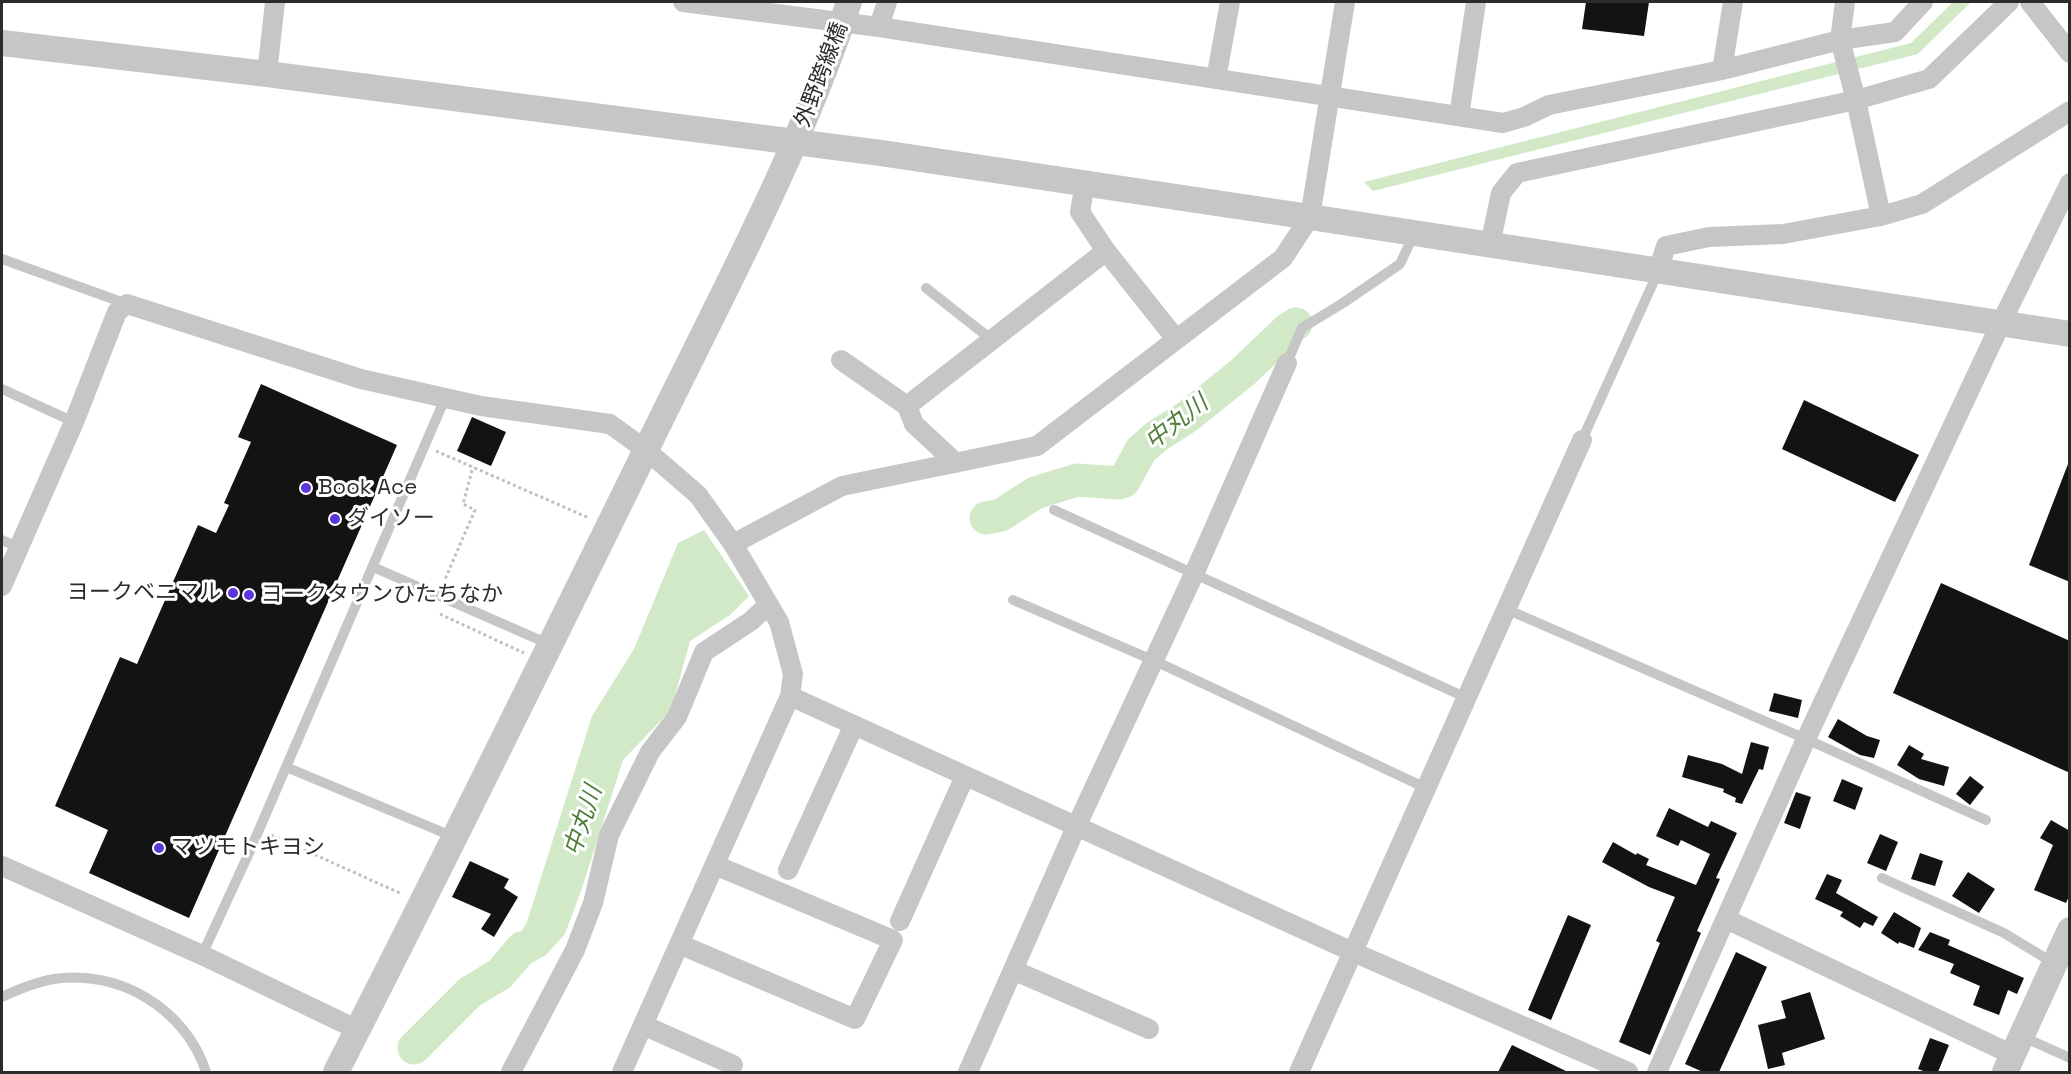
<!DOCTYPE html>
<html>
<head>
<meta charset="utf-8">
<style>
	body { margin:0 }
	#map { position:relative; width:2071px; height:1074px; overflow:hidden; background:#fff; font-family:"Space Grotesk",sans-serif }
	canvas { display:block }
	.frame { position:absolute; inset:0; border:3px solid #2c2c2c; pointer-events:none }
</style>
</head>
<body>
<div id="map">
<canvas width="2071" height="1074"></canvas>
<div class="frame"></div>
</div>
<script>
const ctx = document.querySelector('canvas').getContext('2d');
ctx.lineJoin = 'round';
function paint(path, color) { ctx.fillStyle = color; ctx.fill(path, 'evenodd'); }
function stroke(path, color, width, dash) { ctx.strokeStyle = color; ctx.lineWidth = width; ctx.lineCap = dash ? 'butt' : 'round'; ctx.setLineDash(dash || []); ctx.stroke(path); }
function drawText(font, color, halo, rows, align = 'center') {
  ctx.font = font + ' "Space Grotesk","Noto Sans JP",sans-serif'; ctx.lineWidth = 6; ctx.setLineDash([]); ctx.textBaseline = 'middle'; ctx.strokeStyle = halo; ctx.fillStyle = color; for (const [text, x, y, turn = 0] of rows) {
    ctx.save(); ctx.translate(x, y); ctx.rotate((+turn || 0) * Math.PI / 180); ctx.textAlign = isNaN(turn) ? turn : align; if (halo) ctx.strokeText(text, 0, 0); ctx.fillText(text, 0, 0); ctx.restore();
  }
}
paint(new Path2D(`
	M1953,2h18l-53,52 -545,137 -9,-9 547,-139z
	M704,530l45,66 -19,19 -40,26 -19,69 -48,50 -41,128 -17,46 -19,21 -31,17 -23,7 35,-57 65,-206 42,-67 44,-106z`), '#d1e9c7');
stroke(new Path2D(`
	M986,518l15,-3 34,-22 42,-13 41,3 6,-2 17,-31 16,-14 30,-19 56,-45 45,-43 8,-5
	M414,1048l56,-56 30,-18 22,-26`), '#d1e9c7', 33);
paint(new Path2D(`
	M1586,2h63l-5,34 -62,-7z
	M261,384l136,61 -208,473 -100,-45 19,-43 -53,-24 65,-149 17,7 61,-139 18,8 13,-28 -5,-2 27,-61 -13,-5z
	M1804,400l115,55 -24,47 -113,-53z
	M472,417l34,15 -15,34 -34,-15z
	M2068,464h2v118l-41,-17z
	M1941,583l129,58v132l-177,-80z
	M1774,693l28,7 -4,18 -29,-7z
	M1838,719l29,17 13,4 -6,18 -14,-3 -32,-18z
	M1751,742l18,5 -6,23 -4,-1 -17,35 -7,-2 1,-4 -13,-6 1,-3 -42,-12 6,-22 34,9 20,10z
	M1909,745l15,9 -3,5 28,8 -5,19 -25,-7 -22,-14z
	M1970,776l14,11 -14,18 -14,-11z
	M1842,779l21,9 -8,22 -22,-9z
	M1796,792l15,5 -11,32 -16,-6z
	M1669,808l39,19 3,-6 26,12 -21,45 4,1 -23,52 4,2 -51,122 -31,-13 41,-99 -4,-2 19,-44 -26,-10 -47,-25 11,-20 23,13 1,-2 12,6 -3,6 50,20 14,-31 -29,-14 -3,6 -22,-10z
	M2051,820l19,11v63l-4,9 -32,-13 19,-45 -13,-7z
	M1880,834l18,8 -12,29 -19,-8z
	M1920,853l23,8 -8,25 -24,-7z
	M470,861l39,18 -5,9 14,9 -24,40 -13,-8 10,-15 -39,-17z
	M1968,872l27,17 -16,24 -27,-17z
	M1827,874l15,6 -6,13 42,24 -5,9 -9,-4 -4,6 -20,-12 3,-4 -28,-13z
	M1894,912l27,16 -7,20 -15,-6 -1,2 -17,-11z
	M1568,915l23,10 -40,95 -23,-10z
	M1930,932l20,8 -2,5 76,33 -7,16 -9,-4 -9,25 -26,-10 7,-19 -30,-13 4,-9 -36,-14z
	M1736,952l31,15 -48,105h-16l-18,-8z
	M1810,992l15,47 -43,14 3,12 -17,4 -10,-44 28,-7 -5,-17z
	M1930,1038l19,7 -11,27h-12l-8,-3z
	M1512,1045l56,27h-70z`), '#131313');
stroke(new Path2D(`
	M436,451l153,67
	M443,584l32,-74 -12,-6 10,-37
	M440,614l84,39
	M271,835l131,59`), '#c0c0c0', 3, [3, 3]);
stroke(new Path2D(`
	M2,259l125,45
	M926,288l66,52
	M1287,363l15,-35 41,-25 57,-39 14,-30
	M2,389l72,33
	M1582,440l76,-168
	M1054,510l413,188
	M2,540l16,7
	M373,567l178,78
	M1013,600l142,61 271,127
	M1506,609l300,130 180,81
	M286,767l168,70
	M1882,878l122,55 51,31
	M202,955l47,-102 194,-450 5,-6
	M2,997c17,-8 33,-15 52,-18 65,-10 132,30 152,93
	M2021,1036l49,22`), '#c6c6c6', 10);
stroke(new Path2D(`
	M683,2l196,25 8,-25
	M1845,2l-5,38 16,60 25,116
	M2030,2l40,51
	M879,27l624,96 21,-6 25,-12 173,-35 118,-30 55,-8 28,-30
	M1722,70l11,-68
	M267,74l8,-72
	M1216,79l14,-77
	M1459,116l17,-114
	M1085,183l-5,29 26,39 70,88
	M1490,245l11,-52 16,-20 339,-73 73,-21 80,-77
	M1658,271l8,-25 43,-9 74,-3 98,-18 41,-12 148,-93
	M841,360l66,46 7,18 42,39
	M907,406l199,-155
	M733,544l109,-58 195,-40 246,-188 27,-41 35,-215
	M2,586l72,-164 43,-110 10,-8 234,75 120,27 129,18 36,26 52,45 35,49 46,78 14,52 -3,22 -168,376
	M790,696l563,256 275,120
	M2,866l200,89 156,75
	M788,870l66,-145
	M1726,919l287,136
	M900,921l65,-145
	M679,944l176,75 38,-79 -178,-75
	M1013,970l136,59
	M643,1025l90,40
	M511,1072l64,-122 18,-47 16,-68 41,-83 27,-35 27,-65 47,-31 17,-16
	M968,1072l108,-245 118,-253 93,-211
	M1299,1072l283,-632
	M1657,1072l149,-333 194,-414 70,-142`), '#c6c6c6', 20);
stroke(new Path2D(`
	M2,43l265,31 614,79 429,64 760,117
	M336,1072c105,-205 207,-412 309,-620 72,-148 152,-294 204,-450
	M2005,1072l65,-142`), '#c6c6c6', 26);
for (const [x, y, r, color] of [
	[306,488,6,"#5c36db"],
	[335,519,6,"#5c36db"],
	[233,593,6,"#5c36db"],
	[249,595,6,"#5c36db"],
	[159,848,6,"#5c36db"]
]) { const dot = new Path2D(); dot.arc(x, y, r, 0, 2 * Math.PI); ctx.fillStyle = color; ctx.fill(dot); stroke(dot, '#fff', 2); }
drawText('22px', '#2c2c2c', '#fff', [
	["外野跨線橋",822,75,-69]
]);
drawText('22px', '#2c2c2c', '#fff', [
	["Book Ace",318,488],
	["ダイソー",347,519],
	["ヨークベニマル",221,593,"right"],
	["ヨークタウンひたちなか",261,595],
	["マツモトキヨシ",171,848]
], 'left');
drawText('italic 24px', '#4f7d3a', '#fff', [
	["中丸川",1177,423,-38],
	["中丸川",584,821,-72]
]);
</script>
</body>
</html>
